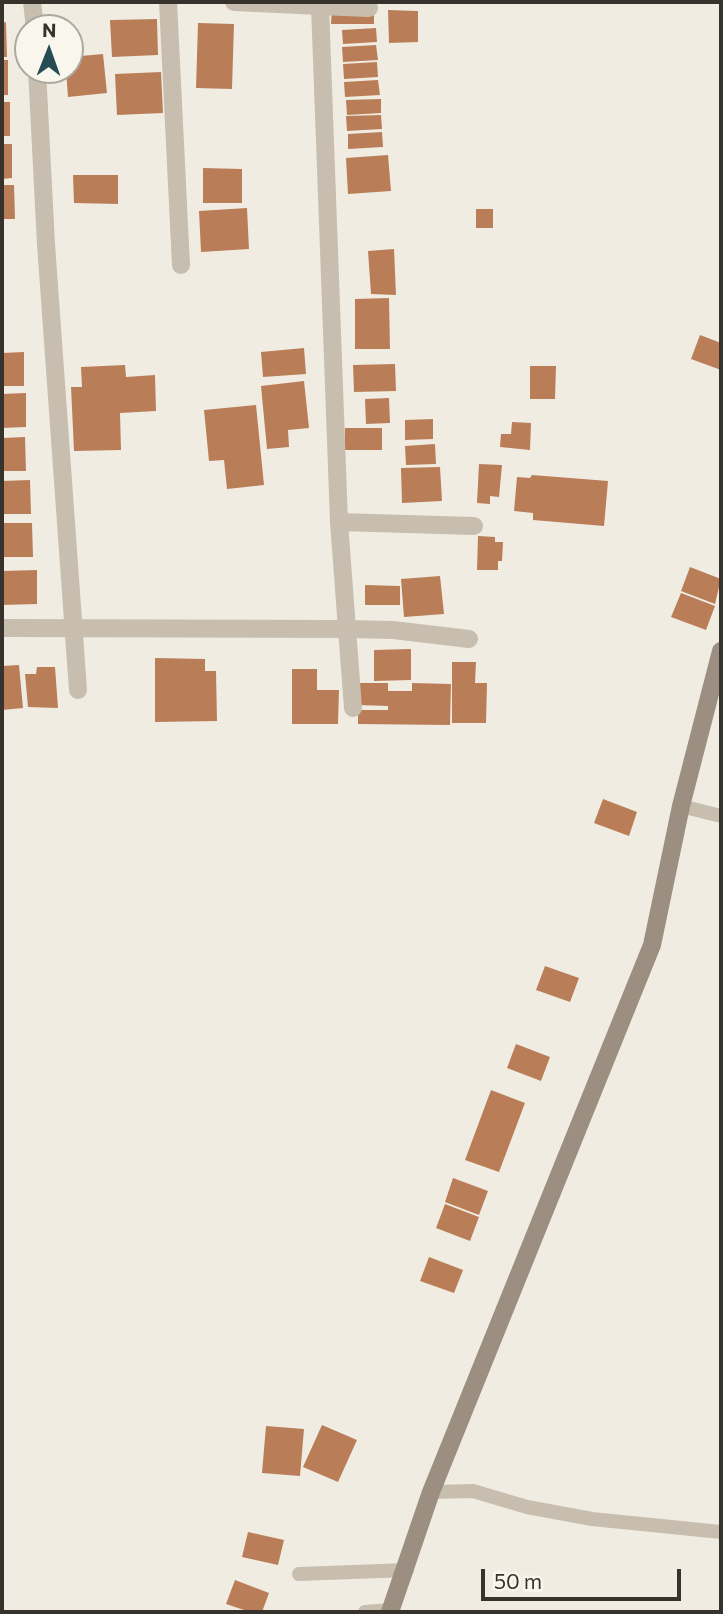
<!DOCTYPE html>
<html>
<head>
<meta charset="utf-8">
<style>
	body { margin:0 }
	#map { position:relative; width:723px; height:1614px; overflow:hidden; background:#f1ece2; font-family:Commissioner,sans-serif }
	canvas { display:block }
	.frame { position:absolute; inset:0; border:4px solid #38322c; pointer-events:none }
	.north { position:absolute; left:14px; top:14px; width:70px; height:70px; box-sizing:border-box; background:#f9f6ee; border:2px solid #aca8a0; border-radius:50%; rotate:1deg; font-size:19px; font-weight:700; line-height:28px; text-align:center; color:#38322c }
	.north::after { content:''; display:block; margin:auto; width:24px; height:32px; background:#264b55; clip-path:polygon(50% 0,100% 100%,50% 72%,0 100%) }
	.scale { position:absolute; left:481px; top:1569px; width:200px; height:32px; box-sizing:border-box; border:4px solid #38322c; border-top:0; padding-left:9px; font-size:21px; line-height:24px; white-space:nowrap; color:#38322c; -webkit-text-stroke:5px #f9f6ee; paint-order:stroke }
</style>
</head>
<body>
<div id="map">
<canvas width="723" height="1614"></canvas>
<div class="frame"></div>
<div class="north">N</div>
<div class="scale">50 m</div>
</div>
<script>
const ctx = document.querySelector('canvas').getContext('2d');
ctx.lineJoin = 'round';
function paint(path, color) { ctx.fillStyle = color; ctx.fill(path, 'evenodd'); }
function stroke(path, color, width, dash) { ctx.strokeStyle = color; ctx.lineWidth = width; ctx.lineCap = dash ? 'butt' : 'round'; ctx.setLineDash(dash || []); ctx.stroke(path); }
paint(new Path2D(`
	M332,8l42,1v15h-43z
	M388,10l30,1v31l-29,1z
	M157,19l1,36 -46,2 -2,-37z
	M6,22l1,35h-5v-34z
	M198,23l36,1 -2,65 -36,-1z
	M376,28l1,14 -34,2 -1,-14z
	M376,45l2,15 -35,2 -1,-15z
	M103,54l4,39 -39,4 -2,-27h4v-13z
	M2,60h6v35h-6z
	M377,62l1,15 -34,2 -1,-15z
	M161,72l2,41 -46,2 -2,-41z
	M378,80l2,15 -35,2 -1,-15z
	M381,99v14l-34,2 -1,-15z
	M2,102h8v34h-8z
	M381,115l1,14 -35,2 -1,-15z
	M382,132l1,15 -35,2v-15z
	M2,144h10v34l-10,1z
	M388,155l3,36 -43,3 -2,-36z
	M203,168l39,1v34h-39z
	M73,175h45v29l-44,-1z
	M2,185h12l1,34h-13z
	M247,208l2,41 -48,3 -2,-41z
	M476,209h17v19h-17z
	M394,249l2,46 -25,-1 -3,-43z
	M389,298l1,51h-35v-50z
	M700,335l21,8v27l-30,-11z
	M304,348l2,26 -43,3 -2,-25z
	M24,352v34h-22v-33z
	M395,364l1,27 -42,1 -1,-27z
	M125,365l1,12 29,-2 1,36 -36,2 1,37 -47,1 -3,-64h11l-1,-20z
	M530,366h26l-1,33h-25z
	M304,381l5,47 -21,2 1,17 -22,2 -6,-63z
	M26,393v34l-24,1v-34z
	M389,398l1,25 -24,1 -1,-25z
	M256,405l8,80 -37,4 -3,-29 -15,1 -5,-51z
	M433,419v20l-28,1v-20z
	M512,422l19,1 -1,27 -30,-3 1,-13h10z
	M345,428h37v22h-37z
	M25,437l1,34h-24v-33z
	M435,444l1,20 -30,1 -1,-19z
	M479,464l23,1 -3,32 -9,-1v8l-13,-1z
	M440,467l2,34 -40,2 -1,-35z
	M532,475l76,6 -4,45 -71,-6v-7l-19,-2 3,-34 13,1z
	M30,480l1,34h-29v-33z
	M2,523h30l1,34h-31z
	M478,536l17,1v5h8l-1,19h-4v9h-21z
	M690,567l31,12 -6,25 -34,-13z
	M37,570v34l-35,1v-34z
	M440,576l4,38 -40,3 -3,-38z
	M365,585l35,1v19h-35z
	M681,593l34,13 -9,24 -35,-13z
	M411,649v31l-37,1v-31z
	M155,658l50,1v12h11l1,50 -62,1z
	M452,662h24l-1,21h12l-1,40h-34z
	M19,665l4,43 -21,2v-44z
	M37,667h18l3,41 -30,-1 -3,-33h11z
	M292,669h25v21h22l-1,34h-46z
	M359,683h29v8h24v-8l39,1 -1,41 -92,-1v-14h30v-4l-30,-1z
	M603,799l34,13 -8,24 -35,-13z
	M545,966l34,12 -9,24 -34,-12z
	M516,1044l34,13 -9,24 -34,-13z
	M491,1090l34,13 -26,69 -34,-12z
	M453,1178l35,13 -9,24 -34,-13z
	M445,1204l34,13 -9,24 -34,-13z
	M429,1257l34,13 -9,23 -34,-12z
	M322,1425l35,15 -19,42 -35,-15z
	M266,1426l38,3 -4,47 -38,-3z
	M248,1532l36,8 -6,25 -36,-8z
	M235,1580l34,13 -7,19h-12l-24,-8z`), '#b97e58');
stroke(new Path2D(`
	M681,806l40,10
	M431,1492l42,-1 54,16 65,12 129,13
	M299,1574l108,-4
	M365,1612l27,-2`), '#c8beaf', 14);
stroke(new Path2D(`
	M32,2l3,26
	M168,2l13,263
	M234,2l86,4 19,516 8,107 46,1 76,9
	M320,6l49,2
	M37,70l9,174 32,446
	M339,522l135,4
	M2,628l345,1 6,79`), '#c8beaf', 18);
stroke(new Path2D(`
	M390,1612l41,-120 221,-547 29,-139 40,-155`), '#9c8e80', 18);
</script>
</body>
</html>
